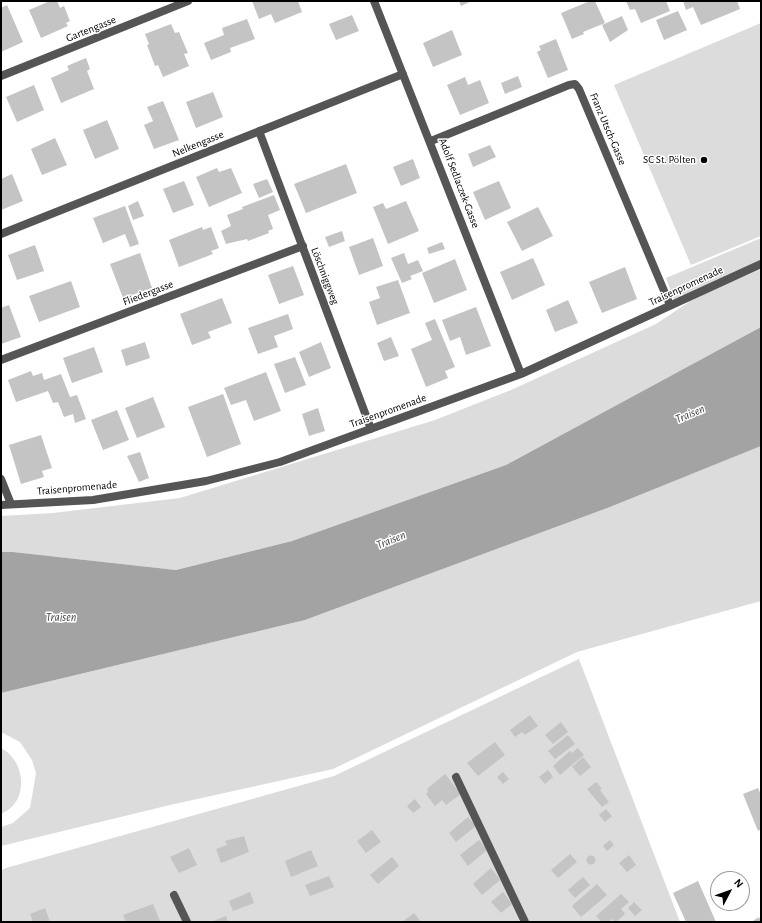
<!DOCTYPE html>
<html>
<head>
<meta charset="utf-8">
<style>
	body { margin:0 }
	#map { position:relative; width:762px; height:923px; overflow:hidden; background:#fff; font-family:"Alegreya Sans",sans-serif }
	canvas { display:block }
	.frame { position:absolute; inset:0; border:2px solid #000; pointer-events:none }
	.north { position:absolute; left:710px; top:871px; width:40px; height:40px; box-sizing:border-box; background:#fff; border:1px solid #999; border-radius:50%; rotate:49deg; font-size:11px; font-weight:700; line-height:16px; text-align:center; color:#000 }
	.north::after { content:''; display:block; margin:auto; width:14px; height:18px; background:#000; clip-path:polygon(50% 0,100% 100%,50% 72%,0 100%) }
</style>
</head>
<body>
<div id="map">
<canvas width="762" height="923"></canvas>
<div class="frame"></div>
<div class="north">N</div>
</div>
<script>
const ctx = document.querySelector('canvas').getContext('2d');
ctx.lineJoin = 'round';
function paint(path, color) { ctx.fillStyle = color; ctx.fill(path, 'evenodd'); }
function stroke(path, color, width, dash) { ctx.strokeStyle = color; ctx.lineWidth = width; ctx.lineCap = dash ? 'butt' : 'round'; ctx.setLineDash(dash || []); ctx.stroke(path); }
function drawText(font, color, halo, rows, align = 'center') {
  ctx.font = font + ' "Alegreya Sans",sans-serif'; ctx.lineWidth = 3; ctx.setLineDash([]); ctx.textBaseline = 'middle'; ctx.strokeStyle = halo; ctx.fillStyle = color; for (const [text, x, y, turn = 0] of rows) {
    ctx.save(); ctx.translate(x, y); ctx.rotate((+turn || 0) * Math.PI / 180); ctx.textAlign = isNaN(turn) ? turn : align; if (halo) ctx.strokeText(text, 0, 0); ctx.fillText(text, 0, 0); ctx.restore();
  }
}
paint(new Path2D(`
	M761,23v213l-70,29 -77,-180z
	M761,238v22l-87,40 -8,-22z
	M761,269v58l-255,138 -214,76 -116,29 -163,-18h-12v-36l52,-3 127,-15 255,-78 76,-30 145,-66 42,-28z
	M761,446v155l-184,51 -244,117 -163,36 -169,41v-19l12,-4 17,-15 6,-35 -4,-13 -12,-18 -19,-10v-39l304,-73 305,-113z
	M579,659l101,263h-679v-51l5,-3 328,-92z
	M1,748c25,13 29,54 0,66z`), '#dcdcdc');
paint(new Path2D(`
	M761,327v119l-151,61 -305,113 -304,73v-141h12l163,18 116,-29 214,-76z`), '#a3a3a3');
paint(new Path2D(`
	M50,1h7l3,7 4,-2 6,15 -4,2 2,3 -27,12 -12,-28z
	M252,1h46l4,11 -27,11 -4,-9 -12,5z
	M459,1h13l-11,5z
	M590,1h5l10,22 -22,9 1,2 -12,5 -11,-26z
	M626,1h40l4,10 -29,12 -6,-14 -5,1z
	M683,1h54l3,8 -39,16 -8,-18 -7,3z
	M7,5l16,37 -22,10v-44z
	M678,11l9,19 -23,10 -8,-20z
	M352,15l7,16 -23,9 -7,-16z
	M622,16l6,14 -18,12 -8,-17z
	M247,19l8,20 -25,9 1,4 -20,8 -7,-17 20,-8 -2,-7z
	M171,24l4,9 4,-1 9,21 -4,1 5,12 -26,11 -5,-12 -3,1 -8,-21 2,-1 -4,-10z
	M452,30l10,25 -29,12 -10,-24z
	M556,39l12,31 -20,8 -11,-26 4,-2 -2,-4z
	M86,58l4,11 -3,2 7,18 -33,14 -10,-25 18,-8 -2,-4z
	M518,76l4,11 -17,7 -4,-11z
	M465,77l3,8 12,-5 9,23 -29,12 -13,-30z
	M34,85l10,25 -27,12 -11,-25z
	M213,92l10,25 -27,11 -10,-26z
	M163,101l16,39 -25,9 -10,-24 9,-4 -6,-14z
	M107,120l12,29 -24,10 -12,-29z
	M55,138l12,27 -25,10 -11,-26z
	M490,145l6,12 -23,10 -5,-13z
	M413,159l7,19 -19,8 -8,-19z
	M346,164l11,29 -51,20 -12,-29z
	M217,168l2,4 12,-4 11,25 -33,14 -13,-30z
	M12,174l11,27 -22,9v-31z
	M267,179l6,13 -14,6 -6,-14z
	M184,181l10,24 -21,8 -10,-24z
	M499,181l12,27 -26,12 -12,-28z
	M274,195l6,15 -12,5 5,14 -5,2 1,2 -21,8 -1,-2 -21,5 -5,-13 10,-5 -4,-11 16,-6 -1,-2z
	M138,201l6,15 -11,4 -5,-14z
	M406,201l13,30 -31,13 -15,-37 10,-4 3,6z
	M125,206l14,38 -9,3 -5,-13 -22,9 -10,-25z
	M538,207l15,29 -31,15 -15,-29z
	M202,227l1,3 8,-3 8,21 -8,3 2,3 -34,13 -10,-27z
	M342,231l3,10 -16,6 -4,-10z
	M373,238l10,28 -24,9 -10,-28z
	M442,242l3,7 -16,5 -2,-6z
	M35,245l9,26 -27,9 -9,-25z
	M140,253l12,35 -29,10 -13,-34z
	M404,253l4,11 10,-4 5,11 -13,5 2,3 -10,4 -11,-25z
	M533,258l12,27 -33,15 -12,-28z
	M455,259l12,31 -33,13 -12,-30z
	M293,266l11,29 -25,9 -11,-29z
	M625,267l12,32 -35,14 -13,-31z
	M398,280l12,33 -33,12 -8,-23 11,-4 -4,-11z
	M71,281l9,26 -41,15 -10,-26z
	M222,298l10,25 -24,9 3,6 -19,7 -12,-31z
	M568,300l10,23 -23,9 -9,-22z
	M9,305l12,32 -20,7v-36z
	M476,307l15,39 -25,9 -6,-18 -10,4 -8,-21z
	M288,314l5,15 -19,7 4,11 -20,7 -10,-26z
	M435,319l20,48 -10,4 3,7 -22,9 -15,-38 21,-9 -7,-17z
	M391,337l8,19 -15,5 -7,-18z
	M145,342l5,16 -24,8 -5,-16z
	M321,342l10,26 -22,9 -10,-25z
	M94,347l9,25 -31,11 -9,-25z
	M295,357l11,28 -21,8 -11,-29z
	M31,371l2,5 9,-3 2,7 17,-6 9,23 7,-2 9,24 -11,4 -2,-9 -9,3 -6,-15 -5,1 -5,-12 -32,11 -8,-22z
	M266,372l15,39 -27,10 -8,-21 -15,5 -7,-17z
	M223,394l18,50 -34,13 -19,-50z
	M153,397l12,30 -28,11 -12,-30z
	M318,408l7,23 -16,5 -7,-22z
	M117,410l12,30 -26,10 -12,-30z
	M41,435l11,33 -10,3 2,6 -23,7 -12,-39z
	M140,452l9,26 -10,4 -12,-26z
	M530,715l8,11 -13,9 -3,-3 -7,5 -5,-7z
	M561,722l7,10 -15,12 -8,-9z
	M568,735l7,9 -20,15 -7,-8z
	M495,742l10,13 -27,21 -11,-13z
	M578,748l6,7 -24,20 -7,-9 17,-15 2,2z
	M583,757l8,10 -11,9 -8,-9z
	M548,770l5,7 -8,7 -6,-7z
	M503,772l6,7 -6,5 -6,-7z
	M445,774l16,20 -15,11 -4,-5 -7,6 -9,-12 2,-2 -1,-3z
	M596,782l6,7 -2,1 9,12 -7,5 -15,-18z
	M758,788l3,7v34l-3,2 -15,-37z
	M415,799l6,8 -8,6 -6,-7z
	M606,809l6,7 -7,6 -6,-7z
	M468,817l8,9 -20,16 -7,-9z
	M372,830l9,12 -15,11 -9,-12z
	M244,836l5,16 -28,11 -5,-14 11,-4 -2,-4z
	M479,840l8,10 -19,16 -8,-11z
	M610,840l4,5 -7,6 -4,-5z
	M189,848l8,17 -18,8 -9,-16z
	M311,850l7,16 -27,11 -6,-16z
	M570,854l7,8 -19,16 -7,-8z
	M629,855l7,10 -9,7 -8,-9z
	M586.5 860a4.5 4.5 0 1 1 9 0a4.5 4.5 0 1 1-9 0Z
	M392,857l7,9 -21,18 -8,-9z
	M491,868l9,12 -18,15 -9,-11z
	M329,876l5,11 -24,9 -5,-11z
	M583,877l7,8 -15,13 -7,-8z
	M698,881l18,41h-30l-13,-29z
	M597,884l10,11 -26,22 -9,-11z
	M250,892l4,11 -21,8 -4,-10z
	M503,892l9,12 -11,9 -10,-11z
	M621,894l8,8 -8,7 4,5 -9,8 -4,-3 -4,3h-6l-6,-6z
	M634,902l8,8 -7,6 -7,-8z
	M153,904l7,17 -34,1 -3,-7z
	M45,908l5,14h-17l-3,-8z
	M414,913l7,9h-19z
	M226,916l2,6h-17z
	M759,917l2,5h-10z`), '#c4c4c4');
stroke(new Path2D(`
	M456,777l69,145
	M174,895l13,27`), '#555', 8);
stroke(new Path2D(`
	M374,1l147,373
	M1,76l187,-75
	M259,131l112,298
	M431,141l138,-56 6,-1 4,5 91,216
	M1,234l402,-160
	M1,360l302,-114
	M1,479l10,25
	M1,505l92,-5 113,-19 74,-19 241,-88 240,-110`), '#555', 8);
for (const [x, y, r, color] of [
	[704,160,4,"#000"]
]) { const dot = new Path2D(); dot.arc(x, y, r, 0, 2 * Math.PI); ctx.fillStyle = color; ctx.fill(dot); stroke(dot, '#fff', 1.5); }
drawText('11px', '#000', '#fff', [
	["Gartengasse",91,29,-22],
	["Franz Utsch-Gasse",608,129,67],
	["Nelkengasse",198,144,-22],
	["Adolf Sedlaczek-Gasse",459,183,69],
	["Löschniggweg",325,276,69],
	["Traisenpromenade",686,286,-25],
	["Fliedergasse",148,293,-21],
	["Traisenpromenade",388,411,-20],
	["Traisenpromenade",77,488,-5]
]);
drawText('11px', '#000', '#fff', [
	["SC St. Pölten",696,160]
], 'right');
drawText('italic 12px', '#444', '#fff', [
	["Traisen",690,414,-23],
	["Traisen",391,540,-22],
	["Traisen",61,617]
]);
</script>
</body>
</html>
